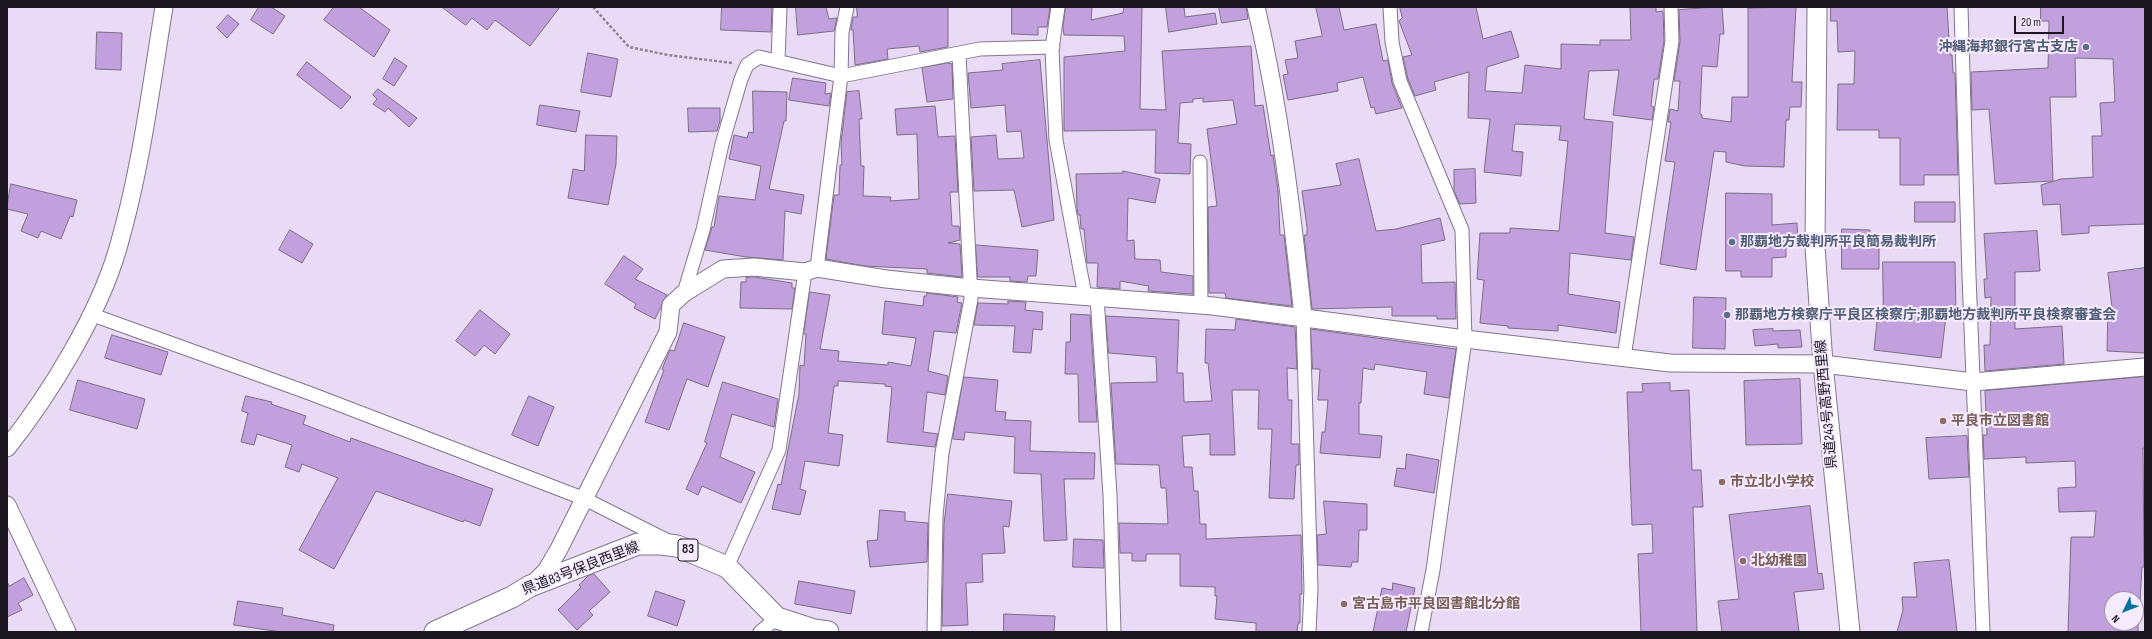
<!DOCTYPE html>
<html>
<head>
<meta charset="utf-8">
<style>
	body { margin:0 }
	#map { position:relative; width:2152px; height:639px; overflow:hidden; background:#e9dbf5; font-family:"Sofia Sans Condensed",sans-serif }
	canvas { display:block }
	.frame { position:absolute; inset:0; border:8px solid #1b161f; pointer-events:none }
	.north { position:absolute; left:2104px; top:591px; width:40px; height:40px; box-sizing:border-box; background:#f5eafe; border:1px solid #9e95a5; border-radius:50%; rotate:227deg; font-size:11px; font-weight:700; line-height:16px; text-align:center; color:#1b161f }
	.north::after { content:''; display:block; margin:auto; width:14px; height:18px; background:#00749e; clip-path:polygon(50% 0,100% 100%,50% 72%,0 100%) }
	.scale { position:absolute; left:2014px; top:16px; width:50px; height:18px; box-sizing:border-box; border:2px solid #1b161f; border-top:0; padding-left:5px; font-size:12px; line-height:14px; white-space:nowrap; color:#1b161f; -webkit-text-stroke:3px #f5eafe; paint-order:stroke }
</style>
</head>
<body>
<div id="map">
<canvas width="2152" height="639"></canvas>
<div class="frame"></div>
<div class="north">N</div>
<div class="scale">20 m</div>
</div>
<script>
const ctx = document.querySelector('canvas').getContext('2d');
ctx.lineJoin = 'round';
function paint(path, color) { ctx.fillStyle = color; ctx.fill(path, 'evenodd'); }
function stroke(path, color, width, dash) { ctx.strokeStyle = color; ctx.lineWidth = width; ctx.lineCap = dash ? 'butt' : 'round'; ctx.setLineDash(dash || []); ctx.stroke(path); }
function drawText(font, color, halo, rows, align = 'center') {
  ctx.font = font + ' "Sofia Sans Condensed","Noto Sans JP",sans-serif'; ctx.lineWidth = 4; ctx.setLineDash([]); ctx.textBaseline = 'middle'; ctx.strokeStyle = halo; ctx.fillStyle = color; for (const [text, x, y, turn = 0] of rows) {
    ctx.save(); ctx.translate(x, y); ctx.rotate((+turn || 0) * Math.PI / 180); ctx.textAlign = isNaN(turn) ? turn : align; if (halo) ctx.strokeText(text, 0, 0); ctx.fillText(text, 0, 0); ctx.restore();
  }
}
const building = new Path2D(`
	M259,7h12l14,9 -12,18 -22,-14z
	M334,7h25l31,23 -16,27 -50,-37z
	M442,7h118l-30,39 -35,-26 -8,10 -15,-12 -6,7z
	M722,7h50l-1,25 -50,-2z
	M796,7h30l3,12 8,-1 -3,13 -36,4z
	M857,7h91v40l-28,5 -1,-6 -32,3 1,10 -33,6 -2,-35h-2l2,-13h4z
	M1012,7h38l-3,20h-9v8l-26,-1z
	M1066,7h26l-1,13 32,-7 1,-6h18l-2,102 26,1 -4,-59 89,-5 4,60 8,-1 8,51 2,-1 5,35 2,45h4l8,71 -66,-8 -1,-5h-16l-1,-86 9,-1 -10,-77 30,-5 -4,-24 -30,2v-4l-10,1v3l-13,1 -2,40 13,1 -1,30 -35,-1 1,-43 -92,1v-74l61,-6 -1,-15 -60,-1 -1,-8z
	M1166,7h18l1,10 30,-4 2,11 -48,8z
	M1219,7h27l2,12 -26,4z
	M1316,7h23l5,23 32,-6 7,37 5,-1 4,23 10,25 -26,6 -2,-7 -3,1 -8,-31 -26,6 1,8 -50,9 -5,-25 5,-1 -3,-14 13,-2 -3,-17 27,-5z
	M1400,7h76l7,32 28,-8 8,26 -32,10 -2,24 37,2 3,-28 36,4v-25l39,1v-5h31l-1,-33h26v5l7,-1 1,30 -6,38h-4l-3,27 3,1 -2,13 -39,-5 6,-45 -30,1 -5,48 29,3 -8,111 29,4 -3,23 -61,-7 -2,41 52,8 -4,31 -58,-8v6l-50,-3v-2l-28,-3 4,-43 -7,-1 3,-46h30v-5l49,3 9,-90 -9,-1 2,-14 -46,-2 -3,27 11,1 -2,24 -37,-4 6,-53 -22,-1 1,-46 -35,10 2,8 -21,6 -7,-17 -5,-22 9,-2 -13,-34 3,-3z
	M1722,7l2,27h-4l-3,33 -15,-1 -2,48 2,1v3l29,4 1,-25h16v-89l48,-1 -4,75h10l-1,25h-11l-1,13h-3l-2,47 -39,-1 -19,-4v-10l-12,-1 -18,119 -36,-6 15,-102 -10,-1 6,-39h-3l2,-13 8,2 2,-30h-6l6,-39 -1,-32z
	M1831,7h116l3,48h2l1,18h2l3,102h-34v10h-24v-47h-21v-8h-42l1,-46h16l1,-33 -17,1 -1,-31h-6z
	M2041,7h104v217l-56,2v7l-27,2 -2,-31 -17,1 -2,-20 20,-6 32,-2 -1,-41h10l-2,-33 15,-1 -2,-43 -38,-1 1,39h-26l3,84 -58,3 -6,-75 -17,1 -1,-38 77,-4 1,-47h-8z
	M228,15l11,9 -12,14 -10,-10z
	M97,32l25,1 -1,37 -25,-1z
	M588,53l30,6 -7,38 -30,-5z
	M395,58l12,8 -13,20 -11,-7z
	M1040,60l14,160 -32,7 -8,-37 -40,1 -3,-54 25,-2 2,24 26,-1 -3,-27 -14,1 -2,-27 -34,3 -3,-35 35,-3 -1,-6z
	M307,62l44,35 -10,12 -44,-34z
	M948,63l4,1 1,35 -26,3 -5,-34z
	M793,78l33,5 -1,11 6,-1 -2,13 -40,-6z
	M378,89l39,29 -8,9 -21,-19 -3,4 -12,-8 4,-5 -4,-4z
	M753,91l34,1 -1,29h-2l-15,68 35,6 -3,19 -16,-3 -2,49 -37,-3 -41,-7 7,-23h2l5,-31 36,4 6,-34 -32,-7 5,-24 13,3 2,-6 4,1z
	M859,91l3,28h-3l2,47h3l-1,30 28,1 -1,4 29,-2 -2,-65 -20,1 -2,-26 40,-3 3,31 17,-1 3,56h-8l2,34h7l1,14 -12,3 12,1 2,33 -35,-4v-4l-62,-3 -39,-7 8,-64h5l1,-30h2l-1,-22 6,-51z
	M540,105l40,6 -4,21 -39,-7z
	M688,108h32v13l-3,10 -28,1z
	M586,135l31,1 -1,28 -8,41 -40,-7 5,-29 11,2z
	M1359,159l17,72 20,-2 44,-11 5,22 -24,5 1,38 33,-1 1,37h-19v-3h-45v-9l-80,2 -8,-74h3v-8l-5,-36 39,-6 -5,-21z
	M1475,169l1,34 -16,1 -6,-13v-21z
	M1123,171l37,8 -5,24 -27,-5 -1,43 7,-1 1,19 25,1 1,12 32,4v18l-45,-3 1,-5 -29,-5v8l-23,-2 1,-24h-11l-3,-34h-3l-1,-14h-2l-1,-7 -1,-34 47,-1z
	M11,184l66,16 -4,17 -3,-1 -9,23 -20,-8 -3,7 -17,-7 7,-17 -21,-5z
	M1726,193l46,1v31l25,-2 1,23h-12v11l-14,1v19h-31v-6h-15z
	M1915,202h40v20h-40z
	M1842,229l28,1v15h9v24h-37z
	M290,230l23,14 -11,19 -23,-13z
	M2037,231l3,40 -25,1v57l47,-3 2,38 -79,7 -1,-26h6l1,-48 -6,1 -1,-19h3l-3,-45z
	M976,245l62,5 -2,26h-8l-1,6 -17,-1v-4h-32z
	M624,256l19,13 -8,10 32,16 -12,24 -21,-11 2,-4 -31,-20z
	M1883,262h72l1,55 -10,-1 -5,42 -67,-8 4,-38 5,1z
	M2145,268v85l-38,-2 1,-43h4l-4,-35z
	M754,277l38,6v5h3l-3,21 -52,-1 1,-26h5v-4z
	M810,292l20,3 -10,54 19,2 -1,10 50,4v-3l23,4 5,-28 -34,-4 3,-33 38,5 1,-10h2l1,-3 31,4 -1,5 5,1 -6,30 -22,-2 -6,40 20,5 -3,19 -18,-3 -4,40 15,2 -3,13 -48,-5 5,-55 -7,-1v-2l-47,-3v5h-4l-6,47 15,2 -4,31 -34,-5 -5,28 6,2 -6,24 -28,-6 6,-25 3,1 18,-91 1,-29 4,1 2,-32h-2z
	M1694,297l32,1 -1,51 -32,-1z
	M1008,301l18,1 -1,8 18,2 -1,18 -9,-1 -2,24 -18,-1 2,-26 -41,-1 4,-22 30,1z
	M480,310l30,24 -15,20 -11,-9 -9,11 -19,-15z
	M1071,314l19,1 7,107h-18l-1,-48h-13l1,-32h4z
	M1106,316l73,4 -2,53h6l1,29 28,-1 -4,-38h-3l1,-34 29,1 1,-11 59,8 2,42 -10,-1 1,32h4l-1,44h8v21h-3l-2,34 -25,-1 3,-69h-14l1,-39h-27l3,65h-25v-21l-28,2 2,31h8l2,24h4l2,33h6v15l95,-4 1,59h-2v29h-2l-1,9h-41v-9l-41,-4 2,-23h-2v-9l-35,-1v-32h-34v7h-14v-8h-12l-1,-30 49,1 -2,-36h-5l-2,-23 -43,-1 -1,-14 -4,-67 46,-1 -1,-25 -47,-4z
	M684,323l41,14 -17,50 -21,-8 -18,51 -24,-8 19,-52 -2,-1 8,-19 4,1z
	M1311,329l145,20 -7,49 -25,-4 3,-22 -52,-8 -1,6 -11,-2 -2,35h-2v31l23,2 -2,22 -60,-5 2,-21h3l3,-32h-10l2,-31h-7z
	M1773,329v2l27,-1 2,17 -24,1v-4l-23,2 -2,-16z
	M112,335l56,17 -7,23 -56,-17z
	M964,377l34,3 -3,31 11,1 -1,8 26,1 -1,30 65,2 -1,26h-30l3,61 -23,1 -3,-67 -27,-1 1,-36 -50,-5 -1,8 -11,-1z
	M2145,377v71h-2l1,119h-2l-2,34h-2v31h-70l3,-95h23l2,-26 -37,1 -1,-24 18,-1 -1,-26 -49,2v-6l-42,2 -1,-24h4l-2,-44zM2112,599h24v24h-24z
	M1800,379l2,65 -56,1 -2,-64z
	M78,380l67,19 -8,30 -67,-19z
	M723,382l55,17 -4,28 -42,-13 -12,43 35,15 -14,31 -39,-17 -4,9 -12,-6 21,-46 -2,-1z
	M1670,383v8l19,-1 3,80h9l2,37h-10l4,125h-56l-3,-78 15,-1 -1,-29 -20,1 -5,-133h16l-1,-8z
	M246,396l26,6 -1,2 35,12 -3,8 47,18 1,-4 142,51 -13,37 -16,-6 -1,2 -87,-31 -42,78 -35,-19 39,-72 -36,-14 -3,8 -14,-5 7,-22 -35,-11 -3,11 -13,-3 7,-29 -6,-2z
	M529,396l25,11 -16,39 -26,-11z
	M1967,436l2,41 -40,2 -3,-41z
	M1407,454l32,6 -5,33 -40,-7 3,-18 8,1z
	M948,494l64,7 -3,26 -6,-1 2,27 -23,1 1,28 -17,1 2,42 -26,1 2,-102z
	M1324,501l43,3v26h-8l-1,32h-6l-1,5 -33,-2 -1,-30 9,-1z
	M1810,506l8,68 4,-1 2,16 -30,3 5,40h-77l-4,-31 21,-2 -10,-84z
	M880,510l25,2v9l23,2 -1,39 -57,5 -3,-26 10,-1z
	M1074,539l29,1 1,28 -31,-1z
	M1949,560l8,72h-60l6,-22 -1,-13h15l-3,-34z
	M594,574l16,18 -21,19 4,4 -16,15 -19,-20 23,-23 -2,-2 9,-9z
	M24,578l9,17 -15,8 4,7 -15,7v-36l2,5z
	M799,581l56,10 -4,23 -56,-10z
	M1393,583l22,5 -9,44h-33l9,-44 10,2z
	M656,591l29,10 -8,25 -29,-10z
	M238,601l45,7 -1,7 52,10 -1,7h-52l-47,-7z
	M1004,614l51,2 -1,16h-50z`);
paint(building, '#c2a0dd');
stroke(building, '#7a6d84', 1);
const minor = new Path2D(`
	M1058,7l-6,42 4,91 29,156
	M1390,7l2,35 8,39 62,149 3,109 -32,231 -12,62
	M1961,7l8,269 14,356
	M778,61l2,-54
	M1200,162l1,143
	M817,268l24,-192 1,-44 5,-25
	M684,293l19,-63 19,-86 19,-65 6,-14 12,-8 82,19 139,-27 73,-2
	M1097,297l13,198 4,137
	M90,314l219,79 276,106 85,43
	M1303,316l8,273 -2,43
	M1624,357l48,-316 -1,-34
	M727,567l52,-117 26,-178
	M760,632l17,-14
	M934,632l2,-116 6,-63 29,-154 -12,-245`);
const tertiary = new Path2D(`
	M1256,7c24,102 36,205 47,309
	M7,448c43,-54 92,-134 111,-200 23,-79 33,-161 46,-241
	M7,505l60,127
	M532,585l14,-14 13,-22 109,-217 3,-27 13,-12 39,-24 31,-2 51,5 12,-4 69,11 85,9 242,18 252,33 205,24 153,1 150,18 172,-15`);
const secondary = new Path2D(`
	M1817,7l-2,240 8,117 27,268`);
const primary = new Path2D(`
	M435,632l77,-35 18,-11 108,-42h23l16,2 50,21 50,51 37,12 14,2`);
stroke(minor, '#82758c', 15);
stroke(tertiary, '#82758c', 19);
stroke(secondary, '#82758c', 21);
stroke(primary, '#82758c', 23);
stroke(new Path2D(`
	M593,7l36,40 39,8 64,8`), '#8c8295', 2.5, [3, 2]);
stroke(minor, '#fff', 13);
stroke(tertiary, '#fff', 17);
stroke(secondary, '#fff', 19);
stroke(primary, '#fff', 21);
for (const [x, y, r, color] of [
	[2086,47,4,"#5c6f8a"],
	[1732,242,4,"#5c6f8a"],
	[1727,315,4,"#5c6f8a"],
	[1943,421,4,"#8d6e63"],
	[1722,482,4,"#8d6e63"],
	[1743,561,4,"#8d6e63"],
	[1344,604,4,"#8d6e63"]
]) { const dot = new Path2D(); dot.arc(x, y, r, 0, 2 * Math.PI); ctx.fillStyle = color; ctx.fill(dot); stroke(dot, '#f5eafe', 1.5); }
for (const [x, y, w] of [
	[688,550,20]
]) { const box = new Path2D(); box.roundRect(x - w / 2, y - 11, w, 22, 3); ctx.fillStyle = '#f5eafe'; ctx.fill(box); stroke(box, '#1b161f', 1); }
drawText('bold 13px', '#1b161f', null, [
	["83",688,550]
]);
drawText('bold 14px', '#4e5e75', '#f5eafe', [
	["沖縄海邦銀行宮古支店",2078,47,"right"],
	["那覇地方裁判所平良簡易裁判所",1740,242],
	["那覇地方検察庁平良区検察庁;那覇地方裁判所平良検察審査会",1735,315]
], 'left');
drawText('14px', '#1b161f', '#f5eafe', [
	["県道243号高野西里線",1827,404,-95],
	["県道83号保良西里線",581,569,-21]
]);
drawText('bold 14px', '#785e54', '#f5eafe', [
	["平良市立図書館",1951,421],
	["市立北小学校",1730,482],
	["北幼稚園",1751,561],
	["宮古島市平良図書館北分館",1352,604]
], 'left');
</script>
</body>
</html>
